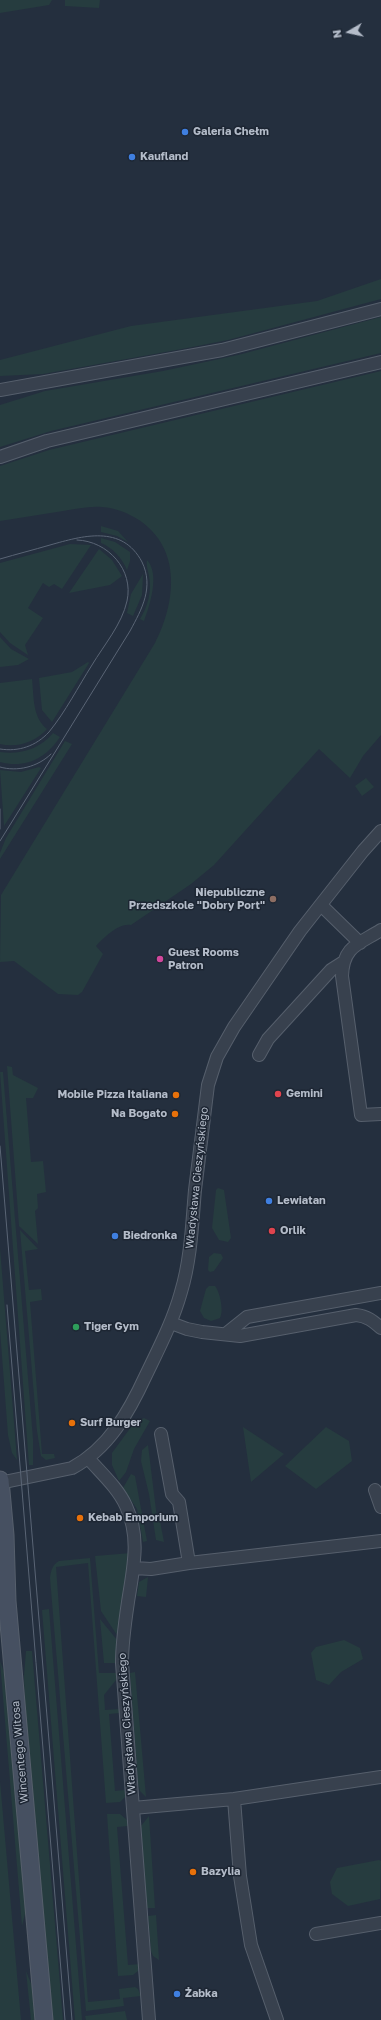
<!DOCTYPE html>
<html>
<head>
<meta charset="utf-8">
<style>
	body { margin:0 }
	#map { position:relative; width:381px; height:2020px; overflow:hidden; background:#242f3e; font-family:"Golos Text",sans-serif }
	canvas { display:block }
	.north { position:absolute; left:329px; top:12px; width:40px; height:40px; -webkit-text-stroke:3px #1d2633; paint-order:stroke; rotate:261deg; font-size:11px; font-weight:700; line-height:16px; text-align:center; color:#b4bcc9 }
	.north::after { content:''; display:block; margin:auto; width:14px; height:18px; background:#b4bcc9; clip-path:polygon(50% 0,100% 100%,50% 72%,0 100%) }
</style>
</head>
<body>
<div id="map">
<canvas width="381" height="2020"></canvas>
<div class="north">N</div>
</div>
<script>
const ctx = document.querySelector('canvas').getContext('2d');
ctx.lineJoin = 'round';
function paint(path, color) { ctx.fillStyle = color; ctx.fill(path, 'evenodd'); }
function stroke(path, color, width, dash) { ctx.strokeStyle = color; ctx.lineWidth = width; ctx.lineCap = dash ? 'butt' : 'round'; ctx.setLineDash(dash || []); ctx.stroke(path); }
function drawText(font, color, halo, rows, align = 'center') {
  ctx.font = font + ' "Golos Text",sans-serif'; ctx.lineWidth = 3; ctx.setLineDash([]); ctx.textBaseline = 'middle'; ctx.strokeStyle = halo; ctx.fillStyle = color; for (const [text, x, y, turn = 0] of rows) {
    ctx.save(); ctx.translate(x, y); ctx.rotate((+turn || 0) * Math.PI / 180); ctx.textAlign = isNaN(turn) ? turn : align; if (halo) ctx.strokeText(text, 0, 0); ctx.fillText(text, 0, 0); ctx.restore();
  }
}
paint(new Path2D(`
	M0,0h52l-3,5 -49,8z
	M65,0h35l-1,8 -34,-2z
	M381,279v20l-153,41 -46,9 -139,25 -43,2v-16l131,-34 186,-25z
	M381,317v36l-330,78 -51,16v-42l45,-14 118,-20 75,-16z
	M381,371v364l-18,21 -13,22 -31,-29 -105,116 -23,19 -60,41c-13,-2 -26,12 -35,21l7,8 -21,38 -4,3 -20,-1 -44,-33 -14,1 1,-67 154,-252c21,-41 27,-94 -16,-123 -11,-7 -23,-12 -37,-13 -13,-1 -26,2 -39,4 -21,3 -42,7 -63,10v-55l49,-16z
	M101,526l17,5 10,11 -11,-6 -16,-4z
	M101,538l14,4 15,10v9l-3,9c-5,-12 -14,-22 -26,-27z
	M70,544l21,1 -29,44 -8,-5 -5,3 -6,-4 -15,25 15,10 -18,27 3,10 -18,-12 -10,-11v-69z
	M99,549l13,11 10,16 -12,9 -41,8z
	M147,560c13,14 3,45 -3,61l-4,-2c8,-13 12,-28 9,-43 -1,-6 -3,-10 -2,-16z
	M143,574l-1,21 -9,21 -6,-3 4,-19z
	M0,637l11,12 18,10 -11,6 -18,2z
	M88,662l1,1 -37,59 -10,-12 -3,-32 33,-6z
	M32,679c2,17 0,38 15,50 -12,13 -29,19 -47,15v-61z
	M53,733l7,4c-14,21 -34,32 -60,25v-10c20,3 40,-3 53,-19z
	M65,741l7,3 -72,115v-6l6,-15z
	M39,767l2,1 -37,58 -4,-56 21,2z
	M366,778l8,9 -12,9 -7,-10z
	M7,1066l5,1 1,8 25,13 -5,10h-7l5,64 12,-1 3,31 -9,2 1,14 -3,3 3,33 -19,-18z
	M0,1072h3l30,367v26h-4z
	M218,1188l6,2 7,48 -3,4 -9,-2 -7,-12 4,-38z
	M20,1230l18,19 -13,2 4,39 12,-1 1,11 -12,2 12,152h12l1,4 -9,2 -5,-4 -4,-25z
	M0,1248l17,212 -5,-7 -4,-18 -8,-105z
	M214,1253l7,1 2,4 -9,13 -4,1 -2,-2 1,-13z
	M209,1286h6c5,6 9,25 5,32l-9,3 -7,-3 -4,-7 6,-22z
	M144,1418l6,3 -16,28 -8,23 -7,9 -7,-16v-12l22,-30z
	M243,1427l41,27 -33,28z
	M326,1427l23,14 3,20 -36,28 -31,-23z
	M148,1445l9,73 3,3 4,21 -8,-2 -7,-46 -8,-33 1,-11z
	M131,1474l4,2 12,65 -4,1 -6,-33 -14,-21z
	M131,1553l-13,81 -1,1 -16,-24 -6,-55z
	M90,1558l9,115h17v7l-12,15 1,15 14,-1v4l-10,1 6,77 10,-1v7l-5,5 -14,1 -18,-240 -32,4 32,435 32,-3 -1,-10 16,-2 3,2 3,7 -18,2 1,8 -38,5 -36,-433c1,-7 2,-13 9,-17z
	M148,1577l-2,20 -9,-1 2,-14z
	M49,1609l33,411h-7l-33,-410z
	M100,1619l17,21 -1,23h-12z
	M344,1640l16,8 3,11 -22,13 -12,13 -13,-5 -5,-27 5,-6z
	M26,1651h6l31,369h-11l-27,-307 -1,-37z
	M0,1661l5,14 22,231 -5,20z
	M135,1672l11,125 -6,-6 -2,-8 -8,-110z
	M0,1781l21,239h-21z
	M107,1814h13l7,6 1,6 -11,1 11,138 12,-1 -2,7 -5,4 -15,1z
	M149,1816l6,92h-8l-6,-82z
	M379,1860l2,1 -1,38 -32,7 -16,-12 -2,-12 7,-14z
	M156,1915l3,45 -6,-4 -2,-5 -3,-35z
	M26,1971l8,20 2,29h-5z
	M125,2011l2,9h-41l-1,-4z`), '#263c3f');
const street = new Path2D(`
	M0,390l222,-40 159,-41
	M0,457l47,-16 334,-79
	M321,905l39,38
	M381,930c-22,14 -38,16 -39,46l19,139 20,-1
	M259,1055l9,-16 63,-69 11,-7
	M171,1323l16,6 15,3 38,4 116,-21c11,1 17,6 25,13
	M227,1333l20,-16 134,-24
	M88,1458c13,15 30,30 38,48 15,32 7,63 2,96 -3,20 -6,40 -6,61l27,357
	M0,1483l72,-15c37,-20 57,-56 74,-93 13,-27 27,-54 35,-83 10,-33 11,-68 14,-102 4,-35 9,-70 13,-105l9,-28 17,-30 66,-96 63,-80 18,-20
	M375,1490l6,17
	M189,1563l192,-22
	M134,1568l17,1 38,-6 -10,-61 -7,-8 -11,-60
	M234,1799l6,77 11,69 26,75
	M133,1808l101,-9 147,-22
	M316,1934l65,-11`);
const secondary = new Path2D(`
	M0,1480l5,55 2,66 37,419`);
stroke(street, '#565f6c', 14);
stroke(secondary, '#565f6c', 19);
stroke(street, '#38414e', 12);
stroke(secondary, '#465061', 17);
stroke(new Path2D(`
	M0,559c17,-5 33,-9 50,-14 32,-9 72,-21 92,17 12,25 0,47 -12,69l-130,210
	M0,749c19,3 36,-3 49,-17 17,-21 29,-45 43,-67 12,-20 30,-41 35,-64 7,-31 -19,-60 -50,-61
	M0,767c17,5 38,0 51,-13
	M0,809v20
	M0,1146l72,874
	M7,1305l58,715`), '#5a6575', 1);
for (const [x, y, r, color] of [
	[185,132,4,"#3f7fe0"],
	[132,157,4,"#3f7fe0"],
	[273,899,4,"#8d6e63"],
	[160,959,4,"#d1479c"],
	[278,1094,4,"#e0444e"],
	[176,1095,4,"#e8710a"],
	[175,1114,4,"#e8710a"],
	[269,1201,4,"#3f7fe0"],
	[272,1231,4,"#e0444e"],
	[115,1236,4,"#3f7fe0"],
	[76,1327,4,"#2e9e5b"],
	[72,1423,4,"#e8710a"],
	[80,1518,4,"#e8710a"],
	[193,1872,4,"#e8710a"],
	[177,1994,4,"#3f7fe0"]
]) { const dot = new Path2D(); dot.arc(x, y, r, 0, 2 * Math.PI); ctx.fillStyle = color; ctx.fill(dot); stroke(dot, '#1d2633', 1.5); }
drawText('bold 11px', '#b4bcc9', '#1d2633', [
	["Galeria Chełm",193,132],
	["Kaufland",140,157],
	["Niepubliczne",265,893,"right"],
	["Przedszkole \"Dobry Port\"",265,906,"right"],
	["Guest Rooms",168,953],
	["Patron",168,966],
	["Gemini",286,1094],
	["Mobile Pizza Italiana",168,1095,"right"],
	["Na Bogato",167,1114,"right"],
	["Lewiatan",277,1201],
	["Orlik",280,1231],
	["Biedronka",123,1236],
	["Tiger Gym",84,1327],
	["Surf Burger",80,1423],
	["Kebab Emporium",88,1518],
	["Bazylia",201,1872],
	["Żabka",185,1994]
], 'left');
drawText('11px', '#b4bcc9', '#1d2633', [
	["Władysława Cieszyńskiego",197,1178,-84],
	["Władysława Cieszyńskiego",127,1724,-94],
	["Wincentego Witosa",20,1752,-95]
]);
</script>
</body>
</html>
